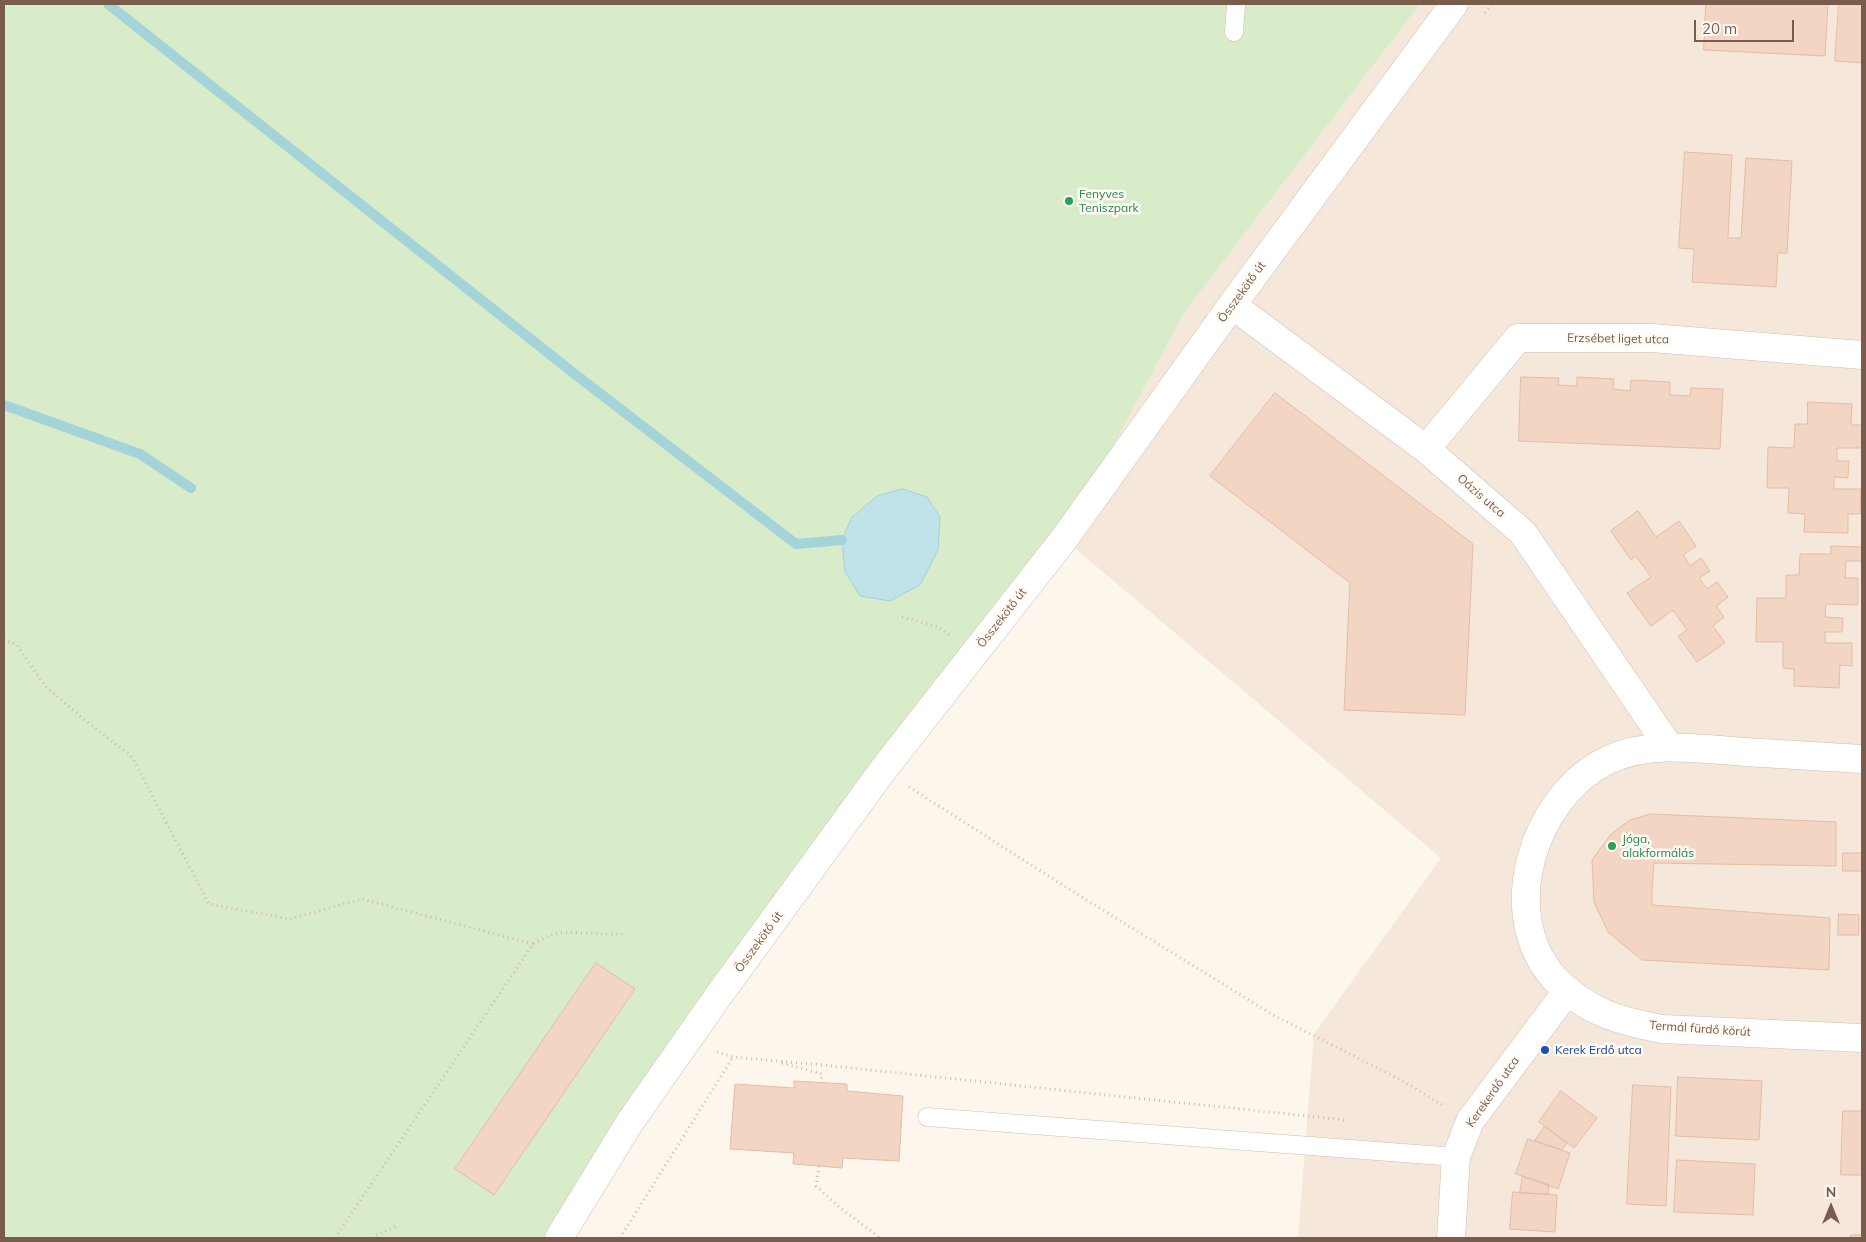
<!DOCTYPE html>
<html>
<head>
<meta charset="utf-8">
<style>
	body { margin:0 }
	#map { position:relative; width:1866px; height:1242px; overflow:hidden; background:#fdf6ec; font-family:Mulish,sans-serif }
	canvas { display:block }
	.frame { position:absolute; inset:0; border:5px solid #7a5c4d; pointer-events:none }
	.north { position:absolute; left:1806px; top:1182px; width:50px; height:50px; -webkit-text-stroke:4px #fffaf3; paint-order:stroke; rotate:0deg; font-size:14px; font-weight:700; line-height:20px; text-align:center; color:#7a5c4d }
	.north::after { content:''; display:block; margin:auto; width:18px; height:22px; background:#7a5c4d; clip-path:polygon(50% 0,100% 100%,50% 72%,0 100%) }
	.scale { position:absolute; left:1694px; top:20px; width:100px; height:22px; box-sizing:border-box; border:2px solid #7a5c4d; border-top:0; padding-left:6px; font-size:15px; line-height:18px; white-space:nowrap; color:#7a5c4d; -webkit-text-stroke:4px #fffaf3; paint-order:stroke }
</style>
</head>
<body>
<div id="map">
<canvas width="1866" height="1242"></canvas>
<div class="frame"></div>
<div class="north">N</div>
<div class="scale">20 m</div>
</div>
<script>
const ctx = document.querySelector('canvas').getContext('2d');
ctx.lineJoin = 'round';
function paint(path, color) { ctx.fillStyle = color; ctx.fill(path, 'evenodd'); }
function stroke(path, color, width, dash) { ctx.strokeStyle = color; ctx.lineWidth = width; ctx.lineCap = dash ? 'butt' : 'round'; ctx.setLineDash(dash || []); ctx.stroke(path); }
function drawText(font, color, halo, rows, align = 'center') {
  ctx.font = font + ' Mulish,sans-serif'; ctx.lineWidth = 5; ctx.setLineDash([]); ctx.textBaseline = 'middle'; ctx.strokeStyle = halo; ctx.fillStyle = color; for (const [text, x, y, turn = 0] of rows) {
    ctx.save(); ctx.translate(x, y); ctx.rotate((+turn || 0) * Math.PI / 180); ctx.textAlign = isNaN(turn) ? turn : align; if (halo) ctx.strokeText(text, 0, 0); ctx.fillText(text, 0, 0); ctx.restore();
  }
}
paint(new Path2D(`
	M1420,4h442v1234h-564l16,-204 127,-176 -377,-319 120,-226z`), '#f5e8da');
paint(new Path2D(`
	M4,4h1416l-236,309 -120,226 -505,699h-555z`), '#d8ecc9');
const water = new Path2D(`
	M903,489l24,8 13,20 -2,33 -18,35 -30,16 -30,-5 -15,-24 -3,-32 10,-23 25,-21z`);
paint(water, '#bfe3e8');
stroke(water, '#a5d3da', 1);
stroke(new Path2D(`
	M108,4l468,371 220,169 46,-4
	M4,405l136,49 51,34`), '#a5d3da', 10);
const building = new Path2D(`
	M1706,4h122l-3,52 -121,-6z
	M1839,4h23v59l-27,-2z
	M1685,152l47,3 -4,83h13l5,-80 46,3 -5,92h-9l-2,34 -84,-5 2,-33 -15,-1z
	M1521,377l38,1 -1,7 19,1v-9l37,2 -1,10 17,2 1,-11 39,2v13l20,1 1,-8 32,1 -3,60 -201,-8z
	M1275,393l198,151 -8,171 -121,-5 6,-127 -140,-107z
	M1808,402l44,2 -1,21h11v23h-25v13h12l-1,17 -14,-1v12h27l-1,25h-12v19l-44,-1 1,-18 -17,-1 1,-25h-22l1,-41 26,1 1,-24h12z
	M1638,511l18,26 23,-16 17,25 -13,9 7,11 11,-8 9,13 -11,7 8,11 10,-7 11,15 -12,9 8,11 -11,9 12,17 -28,19 -19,-26 9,-6 -14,-20 -22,16 -24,-33 24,-16 -15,-21 -5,4 -20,-29z
	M1831,546l31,1v14h-16l-1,17h13v27l-32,-1 -1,13 18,1 -1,14h-17v11h27v23l-12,-1 -1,23 -45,-2v-17l-11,-1v-26h-27l1,-44h29v-23h13l1,-21h31z
	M1651,814l185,8v44l-182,-3 -2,25v17l178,13 -1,52 -187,-10 -34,-28 -14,-30 -2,-42 19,-26 19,-14z
	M1843,853h19v18h-19z
	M1839,914l20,1v20h-21z
	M596,963l39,26 -141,206 -39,-26z
	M1678,1077l84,4 -3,59 -83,-4z
	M794,1081l53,3v7l56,5 -4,65 -56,-3 -1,10 -23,-2 -26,-2 1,-11 -64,-4 5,-65 59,4z
	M1633,1085l38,2 -5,119 -39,-2z
	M1561,1091l36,27 -23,30 -35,-26z
	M1843,1111h19v64h-21z
	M1545,1126l22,17 -5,7 -27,-9z
	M1528,1139l42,14 -12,36 -42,-15z
	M1677,1160l78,4 -2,51 -79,-3z
	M1523,1176l26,9 -1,9 -28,-1z
	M1513,1192l44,3 -2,37 -45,-3z
	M1851,1235h11v3h-11z`);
paint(building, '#f3d5c3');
stroke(building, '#e6bba3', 1);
const service = new Path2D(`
	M1234,32l2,-28
	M927,1117l529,40`);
const minor = new Path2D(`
	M1232,305l194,144 97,84 146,214
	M1426,449l92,-111h134l210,17
	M1862,759c-39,-2 -78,-5 -117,-7 -45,-3 -94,-12 -137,8 -75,36 -112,154 -53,219 31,33 65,42 107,50l200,9
	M559,1238l71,-116 89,-127 164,-225 181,-231 168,-234 222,-301
	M1451,1238l5,-81 14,-36 98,-131`);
stroke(service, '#d1beb0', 19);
stroke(minor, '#d1beb0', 29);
stroke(new Path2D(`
	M1485,13l7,-9
	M902,617l37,10 10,8
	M4,639l13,6 28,41 35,30 52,41 77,147 81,15 72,-20 171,45
	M909,787l163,104 203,125 128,65 41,25
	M717,1052l16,5 89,8 523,55
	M782,1063l40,11 -1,9
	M819,1166l-3,20 23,21 41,31
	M335,1238l198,-294c6,-3 12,-7 18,-9 18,-6 54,1 75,-1
	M372,1238l26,-13
	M620,1238l113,-181`), '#d9b8a5', 3, [1, 4]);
stroke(service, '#fff', 18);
stroke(minor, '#fff', 28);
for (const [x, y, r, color] of [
	[1069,201,5,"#2e9e5b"],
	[1612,846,5,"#2e9e5b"],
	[1545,1050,5,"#1a4fb4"]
]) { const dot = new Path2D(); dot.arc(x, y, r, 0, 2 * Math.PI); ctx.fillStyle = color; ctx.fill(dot); stroke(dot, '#fffaf3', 2); }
drawText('12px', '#27864d', '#fffaf3', [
	["Fenyves",1079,194],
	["Teniszpark",1079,208],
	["Jóga,",1622,839],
	["alakformálás",1622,853]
], 'left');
drawText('12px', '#7a5c4d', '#fffaf3', [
	["Összekötő út",1242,292,-54],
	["Erzsébet liget utca",1618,339,1],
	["Oázis utca",1481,496,41],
	["Összekötő út",1002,618,-52],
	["Összekötő út",759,942,-54],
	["Termál fürdő körút",1700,1029,4],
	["Kerekerdő utca",1493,1092,-55]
]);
drawText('12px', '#164399', '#fffaf3', [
	["Kerek Erdő utca",1555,1050]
], 'left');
</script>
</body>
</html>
